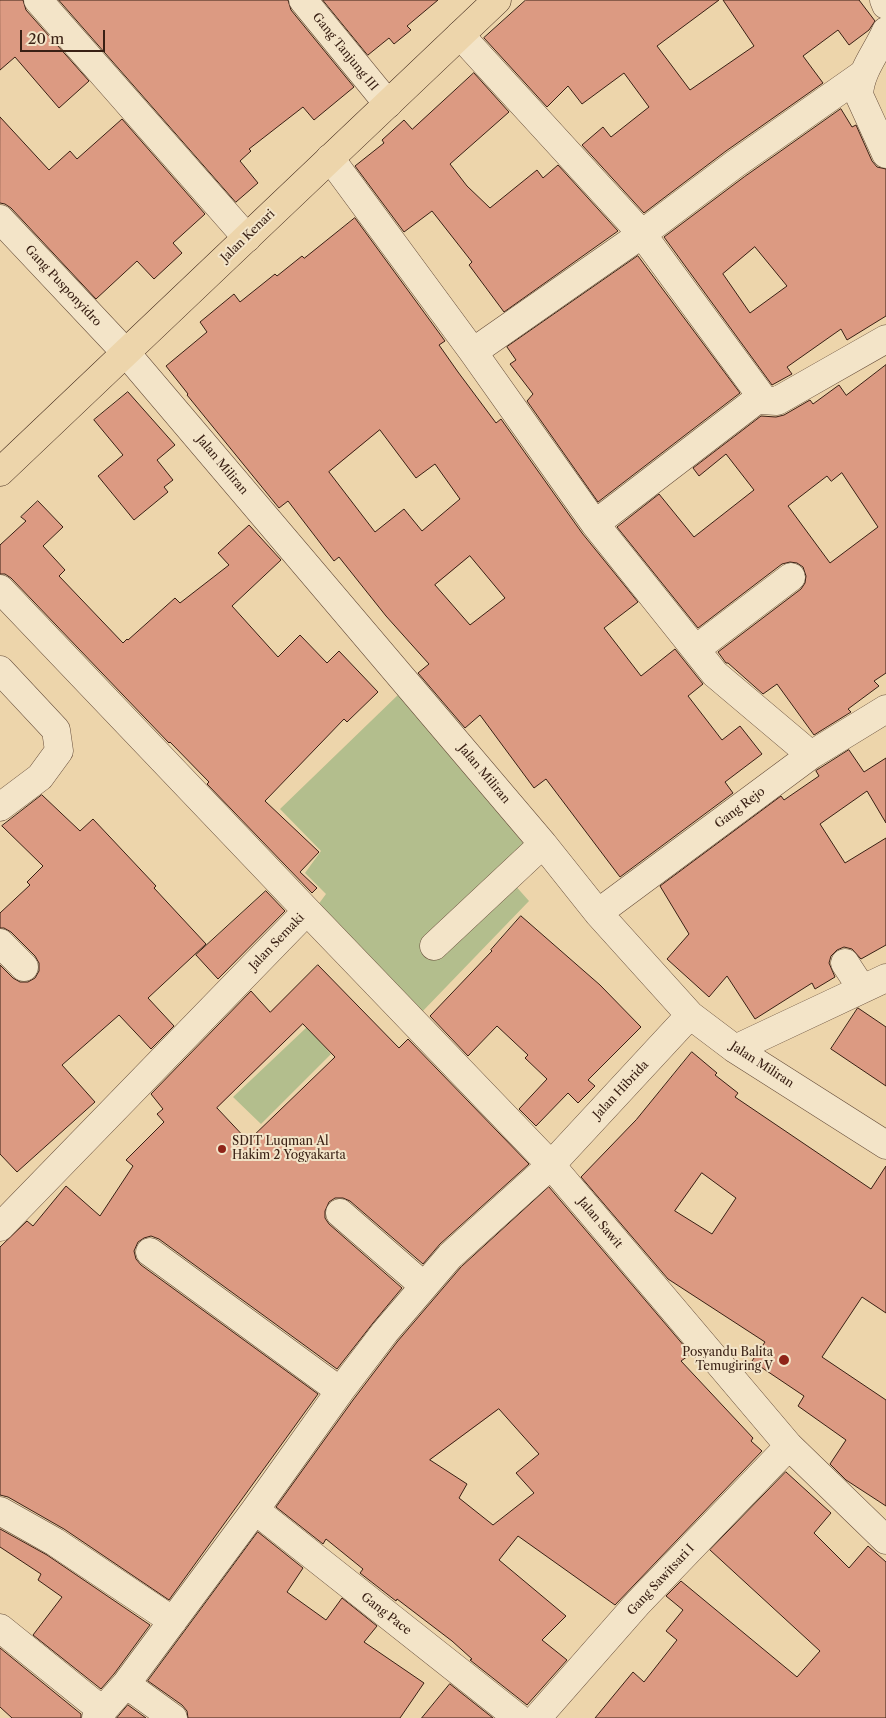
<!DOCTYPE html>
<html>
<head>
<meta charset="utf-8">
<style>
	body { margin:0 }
	#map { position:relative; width:886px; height:1718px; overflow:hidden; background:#edd5ab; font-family:"Libre Caslon Text",serif }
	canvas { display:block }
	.scale { position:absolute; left:20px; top:30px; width:85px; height:22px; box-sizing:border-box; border:2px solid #392014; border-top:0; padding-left:6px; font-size:15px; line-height:18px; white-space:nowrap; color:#392014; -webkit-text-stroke:4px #f3e4c8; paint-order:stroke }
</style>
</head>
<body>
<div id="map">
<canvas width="886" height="1718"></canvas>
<div class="scale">20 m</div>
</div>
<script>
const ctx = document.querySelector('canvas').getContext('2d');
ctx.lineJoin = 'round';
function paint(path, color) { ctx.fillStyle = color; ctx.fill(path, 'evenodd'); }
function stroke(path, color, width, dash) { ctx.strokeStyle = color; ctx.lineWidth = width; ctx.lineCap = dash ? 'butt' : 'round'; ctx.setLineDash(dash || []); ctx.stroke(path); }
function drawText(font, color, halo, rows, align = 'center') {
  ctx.font = font + ' "Libre Caslon Text",serif'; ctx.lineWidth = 4; ctx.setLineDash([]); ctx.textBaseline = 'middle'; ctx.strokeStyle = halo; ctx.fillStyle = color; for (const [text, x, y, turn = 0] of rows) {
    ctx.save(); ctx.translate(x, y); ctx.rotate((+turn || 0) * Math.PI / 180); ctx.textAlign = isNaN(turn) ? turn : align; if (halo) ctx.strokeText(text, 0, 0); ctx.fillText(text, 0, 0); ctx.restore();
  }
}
paint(new Path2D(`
	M401,692l127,157 -23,25 24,27 -109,113 -105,-105 11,-15 -21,-21 16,-22 -41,-42z
	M307,1027l24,27 -70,70 -28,-27z`), '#b3be8d');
const building = new Path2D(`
	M0,0h23l3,10 63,71 -30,27 -44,-51 -15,13z
	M59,0h229l3,10 63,77 -40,33 -11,-13 -54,42 2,2 -11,10 18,22 -22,19z
	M323,0h115l-31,26 4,4 -17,14 -5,-6 -21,17z
	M526,0h193l-62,46 33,44 64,-44 -31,-46h136l16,21 -6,9 -20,15 -11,-15 -35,26 20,27 -97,68 -82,62 -62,-68 21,-18 8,10 38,-30 -25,-34 -42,31 -14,-18 -21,21 -63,-69z
	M474,73l35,39 -59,52 17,22 23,22 47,-38 6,8 15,-13 60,66 -114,81 -35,-47 3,-3 -40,-51 -28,21 -49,-66 29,-23 -2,-3 22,-20 8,9z
	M841,109l11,18 4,-2 16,36 5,6 9,2v147l-39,24 -6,-11 -54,38 5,7 -20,11 -108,-148 80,-60zM755,247l32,39 -37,27 -27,-39z
	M0,117l49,53 21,-19 7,8 45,-40 83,95 -32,29 9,10 -28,26 -17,-18 -41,38 -85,-91 -6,-4 -5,-1z
	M355,218l90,123 -6,4 19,27 38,51 5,-4 81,114 56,69 -34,26 37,48 34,-27 28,35 -15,12 34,44 18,-14 22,28 -37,28 8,11 -113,84 -74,-98 -12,9 -54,-73 -15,13 -47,-55 11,-9 -43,-48 -47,-59 -5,4 -46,-60 -9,7 -92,-113 1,-1 -22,-28 41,-34 -7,-10 34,-28 6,8 35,-28 2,2 25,-20 2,2zM380,430l36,48 19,-14 25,35 -38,32 -18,-22 -29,23 -46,-60zM470,556l35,42 -35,27 -35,-40z
	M638,256l102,137 -142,109 -71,-101 6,-7 -23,-30 6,-4 -9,-13z
	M886,365v308l-12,8 5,5 -31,23 3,3 -37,23 -37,-51 -14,10 -35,-31h-2l-8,-11 83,-63 4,-6 1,-7 -3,-9 -6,-4 -7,-1 -8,2 -84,64 -81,-101 42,-33 35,43 60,-47 -28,-36 -27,22 -6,-8 68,-52 15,1 8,-2 26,-15 3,4 26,-19 7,10zM842,473l36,54 -48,36 -42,-57 39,-30 4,5z
	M128,392l47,53 -18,15 16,20 -9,7 4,5 -34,28 -36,-44 25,-21 -29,-35z
	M38,501l25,26 -20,19 22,24 -6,6 64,67 4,-4 1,1 47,-42 5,5 49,-38 -11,-12 31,-28 32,35 -49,46 46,51 22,-22 27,28 12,-12 39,41 -31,30 -3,-3 -79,82 54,51 -19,20 17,16 -5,5 -105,-109 2,-2 -39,-40 -1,1 -158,-165 -6,-4h-5v-29l26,-24 -5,-4z
	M849,750l15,22 22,-14v65l-19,-32 -47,33 25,39 41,-25v107l-25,14 -9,-10 -8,-2 -7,3 -6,6 -2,7 6,14 -20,12 -3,-6 -57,36 -28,-43 -18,21 -42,-38 22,-25 -29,-48 121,-90 3,4 35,-24 -3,-5z
	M42,795l38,36 13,-12 63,67 -2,2 52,56 -58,54 26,28 -23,23 -32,-34 -57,50 33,37 -78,70 -17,-18v-189l13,13 7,4h8l7,-4 4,-7v-8l-4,-7 -24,-24 -7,-4h-4v-15l30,-28 -3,-3 16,-16 -41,-40z
	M266,891l19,20 -67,68 -22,-24z
	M521,916l79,69 41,42 -53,53 7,6 -17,17 -10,-10 -32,33 -17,-17 28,-30 -22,-21 3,-3 -31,-29 -29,30 -38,-40 62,-65 -1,-1z
	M318,965l81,83 9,-9 121,125 -89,80 -17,20 -73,-63 -7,-3h-8l-6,4 -4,9v7l4,6 73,64 -29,35 -36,46 -178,-130 -8,-3 -7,2 -6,4 -4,9 2,8 5,6 177,129 -149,206 -105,-71 -56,-32 -8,-2v-248l27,-26 6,5 33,-40 34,30 33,-50 -7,-6 38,-38 -7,-8 6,-5 -12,-15 100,-103 19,21zM303,1024l32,33 -87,84 -31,-33z
	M858,1008l28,19v59l-55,-37z
	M692,1052l25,21 -2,2 23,18 -3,4 136,92 15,-23v147l-24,-16 -40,60 64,43v106l-40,-26 -16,-16 16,-24 -48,-34 6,-10 -52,-35 13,-19 -97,-63 -87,-102 55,-57zM702,1173l34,25 -24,36 -37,-23z
	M549,1187l142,167 -10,7 72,77 -2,3 11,10 -147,154 -97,-69 -19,24 67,56 -24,24 25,20 -40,45 -57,-45 2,-1 -20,-18 -55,-42 -1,2 -36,-28 3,-4 -37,-30 -3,5 -47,-37 77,-107 44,-58 64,-75zM499,1409l40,45 -23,19 18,20 -41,32 -34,-27 8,-14 -37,-24z
	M786,1472l45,41 -17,20 35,35 19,-22 18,16v156h-291l38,-46 11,10 33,-42 -11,-9 17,-21 -17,-14 15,-15 116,96 23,-26 -110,-101z
	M0,1529l47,26 103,70 -36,49 -13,15 -68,-54 29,-38 -24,-17 3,-6 -41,-27z
	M258,1532l45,36 -16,24 39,28 16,-22 35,28 -13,16 60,41 -24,35h-212l-1,-7 -5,-6 -34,-24z
	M0,1648l81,66v4h-69l-12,-11z
	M450,1684l43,34h-71z
	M128,1705l18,13h-29z`);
paint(building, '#dc9a82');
stroke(building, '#392014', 1);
const minor = new Path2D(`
	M38,0l209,238
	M303,0l85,104
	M884,0l2,5
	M886,31c-9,21 -26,40 -27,64l27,59
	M460,35l182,199 -169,118
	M330,158l143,194 122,172 120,150 96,81
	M0,219l126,134 417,491 55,69 92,102 45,34 151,96
	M764,400l-122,-166 93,-70 128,-90
	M595,524l159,-122 6,-2 17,1 109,-62
	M0,589l307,322 244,254 238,281 97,94
	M696,649l95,-72
	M0,670l56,60 3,21 -19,26 -40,30
	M598,913l213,-158 75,-46
	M0,943l24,24
	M434,946l109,-102
	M845,963l17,26
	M735,1049l151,-71
	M340,1213l84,73
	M0,1227l307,-316
	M150,1252l190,139
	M255,1510l263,208
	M0,1511l55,31 118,79
	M0,1628l103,83
	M126,1684l47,34
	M96,1718l30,-34 129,-174 85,-119 45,-59 65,-76 101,-91 139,-150
	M537,1718l101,-115 151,-157`);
const major = new Path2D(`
	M0,472l497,-472`);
stroke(minor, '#664d3a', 29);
stroke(major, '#392014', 29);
stroke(minor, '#f3e4c8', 28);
stroke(major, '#edd5ab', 28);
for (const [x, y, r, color] of [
	[222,1149,5,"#8f2418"],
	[784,1360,6,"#8f2418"]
]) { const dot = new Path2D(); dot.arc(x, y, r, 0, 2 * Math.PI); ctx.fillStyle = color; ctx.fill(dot); stroke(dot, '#f3e4c8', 2); }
drawText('12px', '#392014', '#f3e4c8', [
	["Gang Tanjung III",345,52,51],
	["Jalan Kenari",248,236,-44],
	["Gang Pusponyidro",63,286,47],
	["Jalan Miliran",222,465,50],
	["Jalan Miliran",484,774,50],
	["Gang Rejo",740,808,-37],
	["Jalan Semaki",277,942,-46],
	["Jalan Miliran",762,1065,33],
	["Jalan Hibrida",621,1090,-47],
	["Jalan Sawit",600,1223,50],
	["Gang Sawitsari I",661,1580,-47],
	["Gang Pace",386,1614,38]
]);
drawText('12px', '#392014', '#f3e4c8', [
	["SDIT Luqman Al",232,1142],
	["Hakim 2 Yogyakarta",232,1156],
	["Posyandu Balita",773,1353,"right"],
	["Temugiring V",773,1367,"right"]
], 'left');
</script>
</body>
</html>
